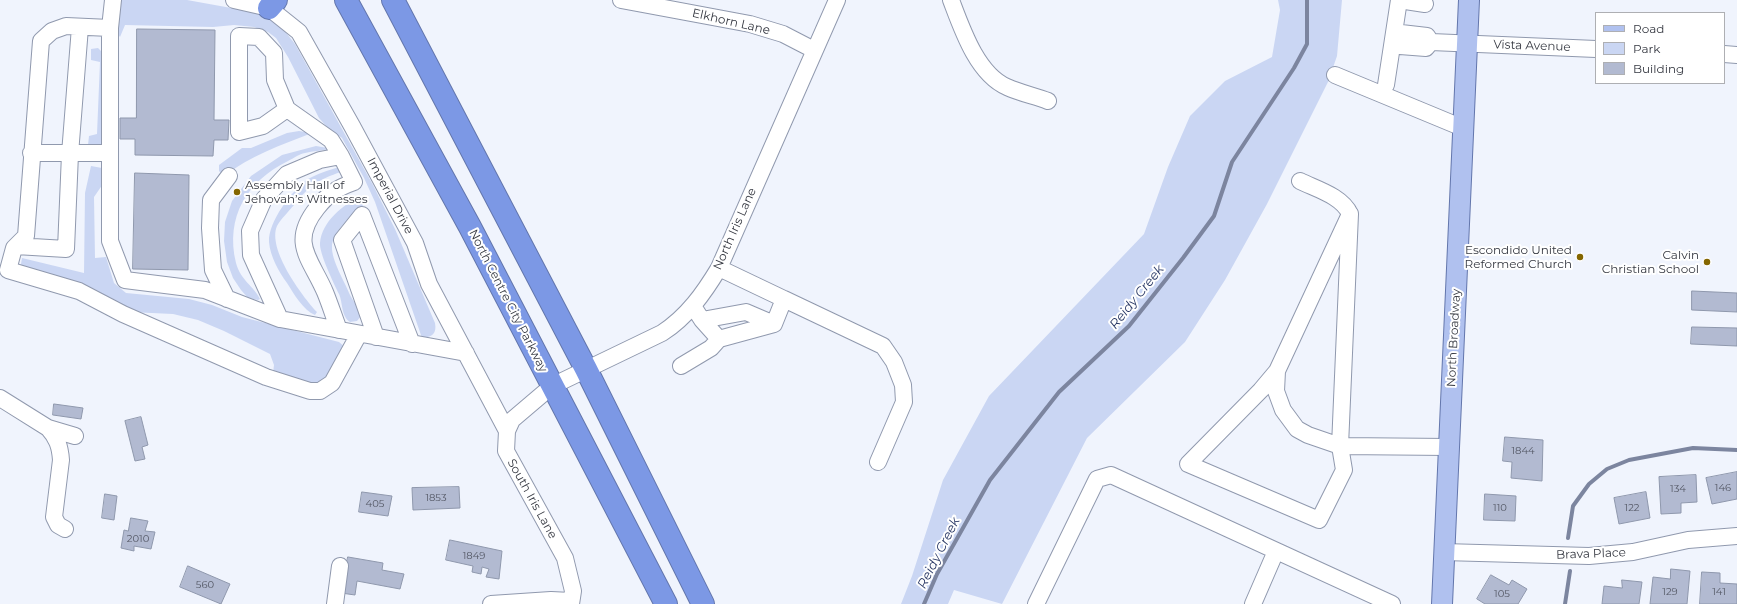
<!DOCTYPE html>
<html>
<head>
<meta charset="utf-8">
<style>
	body { margin:0 }
	#map { position:relative; width:1737px; height:604px; overflow:hidden; background:#f0f4fd; font-family:Montserrat,sans-serif }
	canvas { display:block }
	.legend { position:absolute; left:1595px; top:12px; width:130px; height:72px; box-sizing:border-box; background:#fff; border:1px solid #aeafb3; margin:0; padding:5px 7px; list-style:none; font-size:12px; color:#353841 }
	.legend li { display:flex; align-items:center; gap:8px; height:20px }
	.legend b { width:20px; border:1px solid #aeafb3 }
</style>
</head>
<body>
<div id="map">
<canvas width="1737" height="604"></canvas>
<ul class="legend">
<li><b style="height:5px;background:#b0c1ef"></b>Road</li>
<li><b style="height:11px;background:#cad6f3"></b>Park</li>
<li><b style="height:11px;background:#b2bad1"></b>Building</li>
</ul>
</div>
<script>
const ctx = document.querySelector('canvas').getContext('2d');
ctx.lineJoin = 'round';
function paint(path, color) { ctx.fillStyle = color; ctx.fill(path, 'evenodd'); }
function stroke(path, color, width, dash) { ctx.strokeStyle = color; ctx.lineWidth = width; ctx.lineCap = dash ? 'butt' : 'round'; ctx.setLineDash(dash || []); ctx.stroke(path); }
function drawText(font, color, halo, rows, align = 'center') {
  ctx.font = font + ' Montserrat,sans-serif'; ctx.lineWidth = 4; ctx.setLineDash([]); ctx.textBaseline = 'middle'; ctx.strokeStyle = halo; ctx.fillStyle = color; for (const [text, x, y, turn = 0] of rows) {
    ctx.save(); ctx.translate(x, y); ctx.rotate((+turn || 0) * Math.PI / 180); ctx.textAlign = isNaN(turn) ? turn : align; if (halo) ctx.strokeText(text, 0, 0); ctx.fillText(text, 0, 0); ctx.restore();
  }
}
paint(new Path2D(`
	M121,0h66l72,13 21,12 15,19 78,141 22,44 40,94c2,11 -3,14 -13,15l-47,-136 -11,-24 -22,-40 -15,-11 -8,-9 -31,-61 -12,-19 -8,-6 -14,-5 -20,-2 -21,2 -88,-2 -5,12 -2,-3z
	M1278,0h64l-5,56 -9,26 -61,122 -42,76 -40,62 -98,96 -85,166 -48,-14 -6,14h-47l11,-28 31,-96 46,-84 155,-162 24,-67 22,-51 35,-35 47,-24 8,-47z
	M98,48l8,8 -2,91 -11,1 -5,-3 1,-9 8,-2 3,-72 -9,-2v-11z
	M299,131l13,2c-31,12 -62,23 -88,43l-5,-5v-6l23,-17h9l36,-15z
	M316,146l12,2 1,1c-8,2 -16,2 -24,4 -6,1 -11,5 -17,8 -41,20 -63,56 -52,102 5,18 18,23 24,36l-2,1 -10,-2 -7,-8 -8,-12 -6,-16 -3,-21 1,-19 7,-21 19,-25 31,-21z
	M91,166l11,2 3,13 -11,16 1,61 11,-1 8,26 12,10 63,6 23,6 30,12 97,25 6,5 -21,36 -11,2 -40,-12 1,-8 -4,-11 -46,-23 -26,-11 -25,-6 -43,-2 -34,-22 -27,-11 -46,-10 -2,-5 1,-6 62,15 1,-80z
	M339,167l2,5c-22,7 -32,14 -47,33 -5,6 -13,14 -17,21 -10,23 25,70 40,86l-2,3c-12,-5 -21,-21 -28,-32 -8,-11 -17,-27 -18,-41 -1,-20 23,-52 39,-63 9,-5 21,-9 31,-12z
	M361,196l5,2 2,3c-11,9 -36,31 -36,45 -1,14 13,36 18,49 4,8 10,12 11,21l-4,5 -7,1c-9,-6 -7,-19 -11,-28 -5,-10 -20,-41 -19,-51 2,-22 23,-38 41,-47z`), '#cad6f3');
stroke(new Path2D(`
	M1568,538l5,-32 16,-22 18,-15 22,-9 64,-12 44,2
	M924,604l13,-30 53,-94 69,-88 70,-66 54,-68 31,-42 18,-54 62,-94 13,-24v-44
	M1565,604l5,-33`), '#7c859f', 4);
const building = new Path2D(`
	M137,29l78,1 -1,90h15l-1,20h-14l-1,16 -78,-1v-16h-15v-21h16z
	M135,173l54,2 -1,95 -55,-1z
	M1692,291l45,2v19l-45,-2z
	M1692,327l45,1v18l-46,-2z
	M54,404l29,4 -2,11 -28,-4z
	M141,417l7,28 -6,2 3,12 -10,2 -10,-40z
	M1505,437l38,3 -1,41 -31,-3 1,-16 -9,-1z
	M1737,472v27l-25,5 -6,-26z
	M1696,475l1,27 -16,1v10l-20,1 -2,-37z
	M459,487l1,21 -47,2 -1,-22z
	M362,492l30,4 -4,20 -29,-4z
	M1646,492l4,26 -31,6 -5,-26z
	M105,494l12,2 -3,24 -12,-2z
	M1485,494l31,2 -1,25 -31,-1z
	M131,518l17,3 -3,10 10,1 -4,17 -17,-3v5l-13,-3 3,-18 4,1z
	M450,540l52,11 -3,28 -13,-2 3,-8 -7,-2 -1,7 -9,-2 1,-6 -27,-6z
	M348,557l35,6 -1,7 22,4 -4,15 -43,-8 -2,14 -14,-2z
	M188,566l42,18 -9,20 -41,-17z
	M1671,569l19,2 -3,33h-37l3,-27 17,2z
	M1702,572l18,1v10l17,1v20h-37z
	M1491,575l18,10 3,-5 15,9 -9,15h-33l-8,-5z
	M1622,580l20,2 -3,22h-37l2,-18 18,2z`);
paint(building, '#b2bad1');
stroke(building, '#8f98ad', 1);
const minor = new Path2D(`
	M113,0l-3,28v213l15,39 80,10 75,29 186,34
	M234,0l35,8 30,24 53,94 63,117 14,41 78,147
	M621,0l129,24 33,10 31,16
	M951,0c11,29 26,74 56,87 13,6 28,9 41,14
	M110,28l-44,-2 -14,5 -11,10 -15,195 -12,12 -6,22 71,21 44,23 143,63 44,14h10l12,-8 27,-49
	M1394,39l6,7 26,2 5,-6
	M1394,39l7,-6 26,3 4,6
	M1431,42l165,7
	M1724,54l13,1
	M1335,75l128,53
	M1386,85l13,-85 26,4
	M287,109l-24,17 -24,6v-96l20,1 15,16 1,27 12,29 44,31 10,16
	M31,153h79
	M1300,181c16,8 42,15 50,33
	M16,246l50,3 4,-95 10,-127
	M227,299l-14,-29 -3,-42 1,-28 18,-24
	M784,299l99,47 11,16 9,23 1,17 -26,60
	M280,319l-29,-64 -1,-24 14,-32 23,-25 33,-14 21,-4 13,26c-17,6 -26,12 -37,26 -28,35 -6,51 8,84 5,12 9,25 14,38
	M702,320l44,-8 28,12
	M376,337l-34,-97 20,-25 50,129
	M719,339l55,-15 10,-25 -65,-31
	M681,366l30,-18 8,-9 -17,-19 -9,-14
	M1277,371l-16,19 -73,74 131,56 25,-50 -4,-24 -32,-11 -11,-6 -14,-19 -7,-19 1,-20 73,-157 -10,232 109,1
	M0,398l48,30 27,8
	M48,428c9,10 12,18 13,32l-7,57 4,8 7,4
	M1443,552l146,4 44,-4 55,-12 49,-4
	M335,604l5,-38
	M491,604l60,-4 20,1
	M571,604l2,-13 -8,-33 -59,-107 1,-20 5,-11 40,-34 110,-53c25,-16 42,-40 57,-65l118,-268
	M1036,604l61,-125 14,-4 281,129
	M1253,604l23,-53`);
const major = new Path2D(`
	M1442,604l27,-604`);
const highway = new Path2D(`
	M346,0l124,227 196,377
	M393,0l193,369 117,235
	M269,8l7,-8`);
stroke(minor, '#9099ae', 18);
stroke(major, '#6376ac', 22);
stroke(highway, '#6376ac', 24);
stroke(minor, '#fff', 16);
stroke(major, '#b0c1ef', 20);
stroke(highway, '#7c98e5', 22);
for (const [x, y, r, color] of [
	[237,192,4,"#846600"],
	[1580,257,4,"#846600"],
	[1707,262,4,"#846600"]
]) { const dot = new Path2D(); dot.arc(x, y, r, 0, 2 * Math.PI); ctx.fillStyle = color; ctx.fill(dot); stroke(dot, '#fff', 1.5); }
drawText('10px', '#545865', null, [
	["1844",1523,451],
	["146",1723,488],
	["134",1678,489],
	["1853",436,498],
	["405",375,504],
	["110",1500,508],
	["122",1632,508],
	["2010",138,539],
	["1849",474,556],
	["560",205,585],
	["129",1670,592],
	["141",1719,592],
	["105",1502,594]
]);
drawText('12px', '#353841', '#fff', [
	["Elkhorn Lane",731,22,13],
	["Vista Avenue",1532,46,2],
	["Imperial Drive",390,196,62],
	["North Iris Lane",735,229,-66],
	["North Centre City Parkway",508,301,63],
	["North Broadway",1454,338,-87],
	["South Iris Lane",532,499,61],
	["Brava Place",1591,554,-2]
]);
drawText('12px', '#353841', '#fff', [
	["Assembly Hall of",245,185,"left"],
	["Jehovah’s Witnesses",245,199,"left"],
	["Escondido United",1572,250],
	["Reformed Church",1572,264],
	["Calvin",1699,255],
	["Christian School",1699,269]
], 'right');
drawText('italic 13px', '#293865', '#fff', [
	["Reidy Creek",1137,297,-51],
	["Reidy Creek",939,553,-63]
]);
</script>
</body>
</html>
